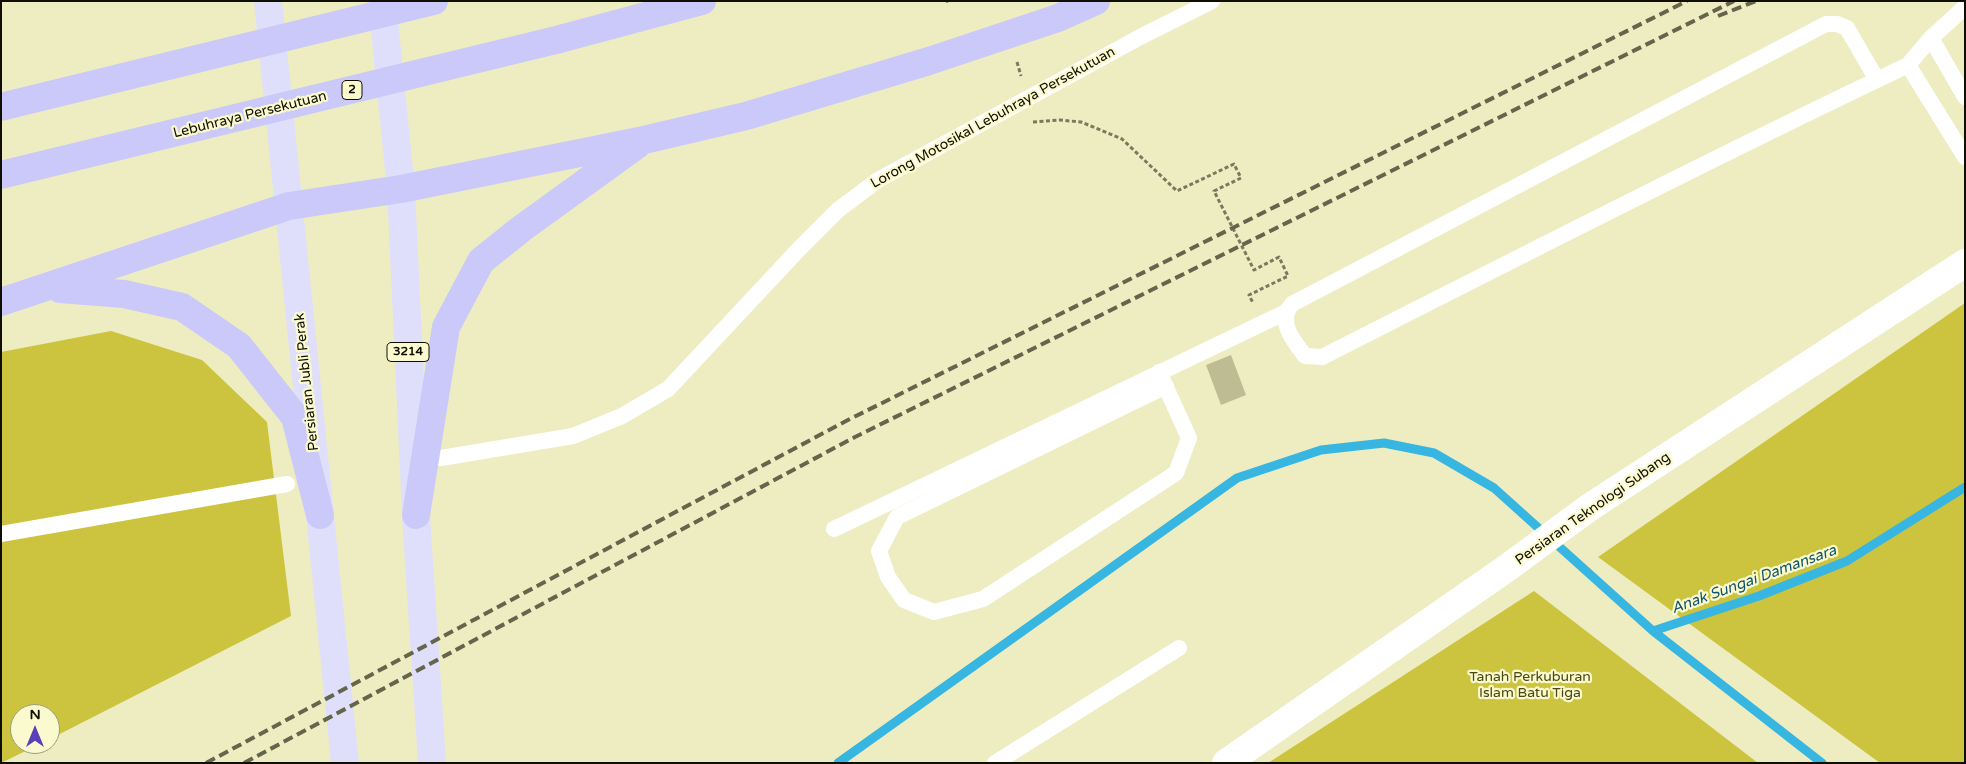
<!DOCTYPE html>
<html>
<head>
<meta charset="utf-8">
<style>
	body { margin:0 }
	#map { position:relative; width:1966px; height:764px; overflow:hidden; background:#eeedc1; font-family:"Varela Round",sans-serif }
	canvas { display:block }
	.frame { position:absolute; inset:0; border:2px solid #0f0e02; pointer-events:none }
	.north { position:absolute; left:10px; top:704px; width:50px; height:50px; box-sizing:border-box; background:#fbface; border:1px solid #9d9c7c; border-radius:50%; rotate:0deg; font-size:14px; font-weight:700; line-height:20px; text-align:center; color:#0f0e02 }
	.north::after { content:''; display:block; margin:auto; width:18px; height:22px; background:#5740b8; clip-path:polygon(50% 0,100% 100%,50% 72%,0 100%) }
</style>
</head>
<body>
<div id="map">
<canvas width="1966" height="764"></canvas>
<div class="frame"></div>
<div class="north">N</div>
</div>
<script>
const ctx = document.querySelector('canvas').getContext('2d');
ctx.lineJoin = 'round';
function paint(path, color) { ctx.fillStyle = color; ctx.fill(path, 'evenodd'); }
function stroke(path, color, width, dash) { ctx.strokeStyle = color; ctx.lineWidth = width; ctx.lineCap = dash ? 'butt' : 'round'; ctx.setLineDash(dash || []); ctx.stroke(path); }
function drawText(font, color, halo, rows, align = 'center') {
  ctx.font = font + ' "Varela Round",sans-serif'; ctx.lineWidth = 4.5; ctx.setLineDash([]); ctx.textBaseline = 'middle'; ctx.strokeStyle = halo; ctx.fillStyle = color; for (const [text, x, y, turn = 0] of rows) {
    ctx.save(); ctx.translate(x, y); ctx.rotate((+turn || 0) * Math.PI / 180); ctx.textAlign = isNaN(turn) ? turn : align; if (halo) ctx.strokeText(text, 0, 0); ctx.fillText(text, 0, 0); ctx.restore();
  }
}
paint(new Path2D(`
	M1965,303v460h-85l-282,-206z
	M111,331l91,29 65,62 24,194 -241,123v-25h-30v30h20l-39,19v-411z
	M1534,591l224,172h-490z`), '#ccc43f');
stroke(new Path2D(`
	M1653,631l106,-35 88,-35 118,-74
	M838,763l399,-285 84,-28 63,-7 50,10 60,35 159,143 169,132`), '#38b6e2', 9);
paint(new Path2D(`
	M1231,355l15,40 -25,10 -15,-40z`), '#bebc92');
stroke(new Path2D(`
	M946,2l2,-1
	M1017,62l4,14
	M1033,122l27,-2 21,2 41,17 55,52 57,-27 7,14 -27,13 40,79 25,-13 9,19 -39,19 4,8`), '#7a795e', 3, [4, 2.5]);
stroke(new Path2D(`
	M1965,7l-34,31 -23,27 57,92
	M1931,38l34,59
	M1877,80l-30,-52 -10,-4h-11l-534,280c-15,18 1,36 13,52l17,1c195,-99 389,-198 586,-292
	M1159,372l30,66 -13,35 -193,126 -49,13 -30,-12 -16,-23 -9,-26 18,-34 269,-131
	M441,458l132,-22 49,-20 46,-27 131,-140 39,-39 40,-30 264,-144 70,-35
	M834,529l452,-217
	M1,534l286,-50
	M995,763l184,-115`), '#fff', 16);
stroke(new Path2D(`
	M1226,763l281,-195 83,-61 375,-244`), '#fff', 28);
stroke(new Path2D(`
	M268,1l77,762
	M382,1l19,188 15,326 16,248`), '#dfdffb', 28);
stroke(new Path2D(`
	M1,107l433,-106
	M1,175l555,-135 146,-39
	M60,289l64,5 58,13 57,39 56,71 25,98
	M1,302l288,-96 112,-17 243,-49 102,-24 183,-55 129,-43 38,-17
	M416,515l30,-188 35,-66 40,-32 116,-84`), '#cac9f9', 28);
stroke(new Path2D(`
	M1718,16l38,-15
	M206,763l640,-342 841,-420
	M244,763l611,-326 879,-436`), '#65644c', 4, [10, 5]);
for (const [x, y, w] of [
	[352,90,20],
	[408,352,42]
]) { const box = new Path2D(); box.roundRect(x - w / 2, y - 9.5, w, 19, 4); ctx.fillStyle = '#fbface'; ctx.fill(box); stroke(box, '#0f0e02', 1); }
drawText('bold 12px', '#0f0e02', null, [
	["2",352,90],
	["3214",408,352]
]);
drawText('14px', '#0f0e02', '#fbface', [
	["Lebuhraya Persekutuan",250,115,-14],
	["Lorong Motosikal Lebuhraya Persekutuan",993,118,-29],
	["Persiaran Jubli Perak",307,382,-96],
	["Persiaran Teknologi Subang",1593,509,-35]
]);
drawText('14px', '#4b4710', '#fbface', [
	["Tanah Perkuburan",1530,677],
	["Islam Batu Tiga",1530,693]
]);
drawText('italic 15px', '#0f546b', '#fbface', [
	["Anak Sungai Damansara",1754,580,-20]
]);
</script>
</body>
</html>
